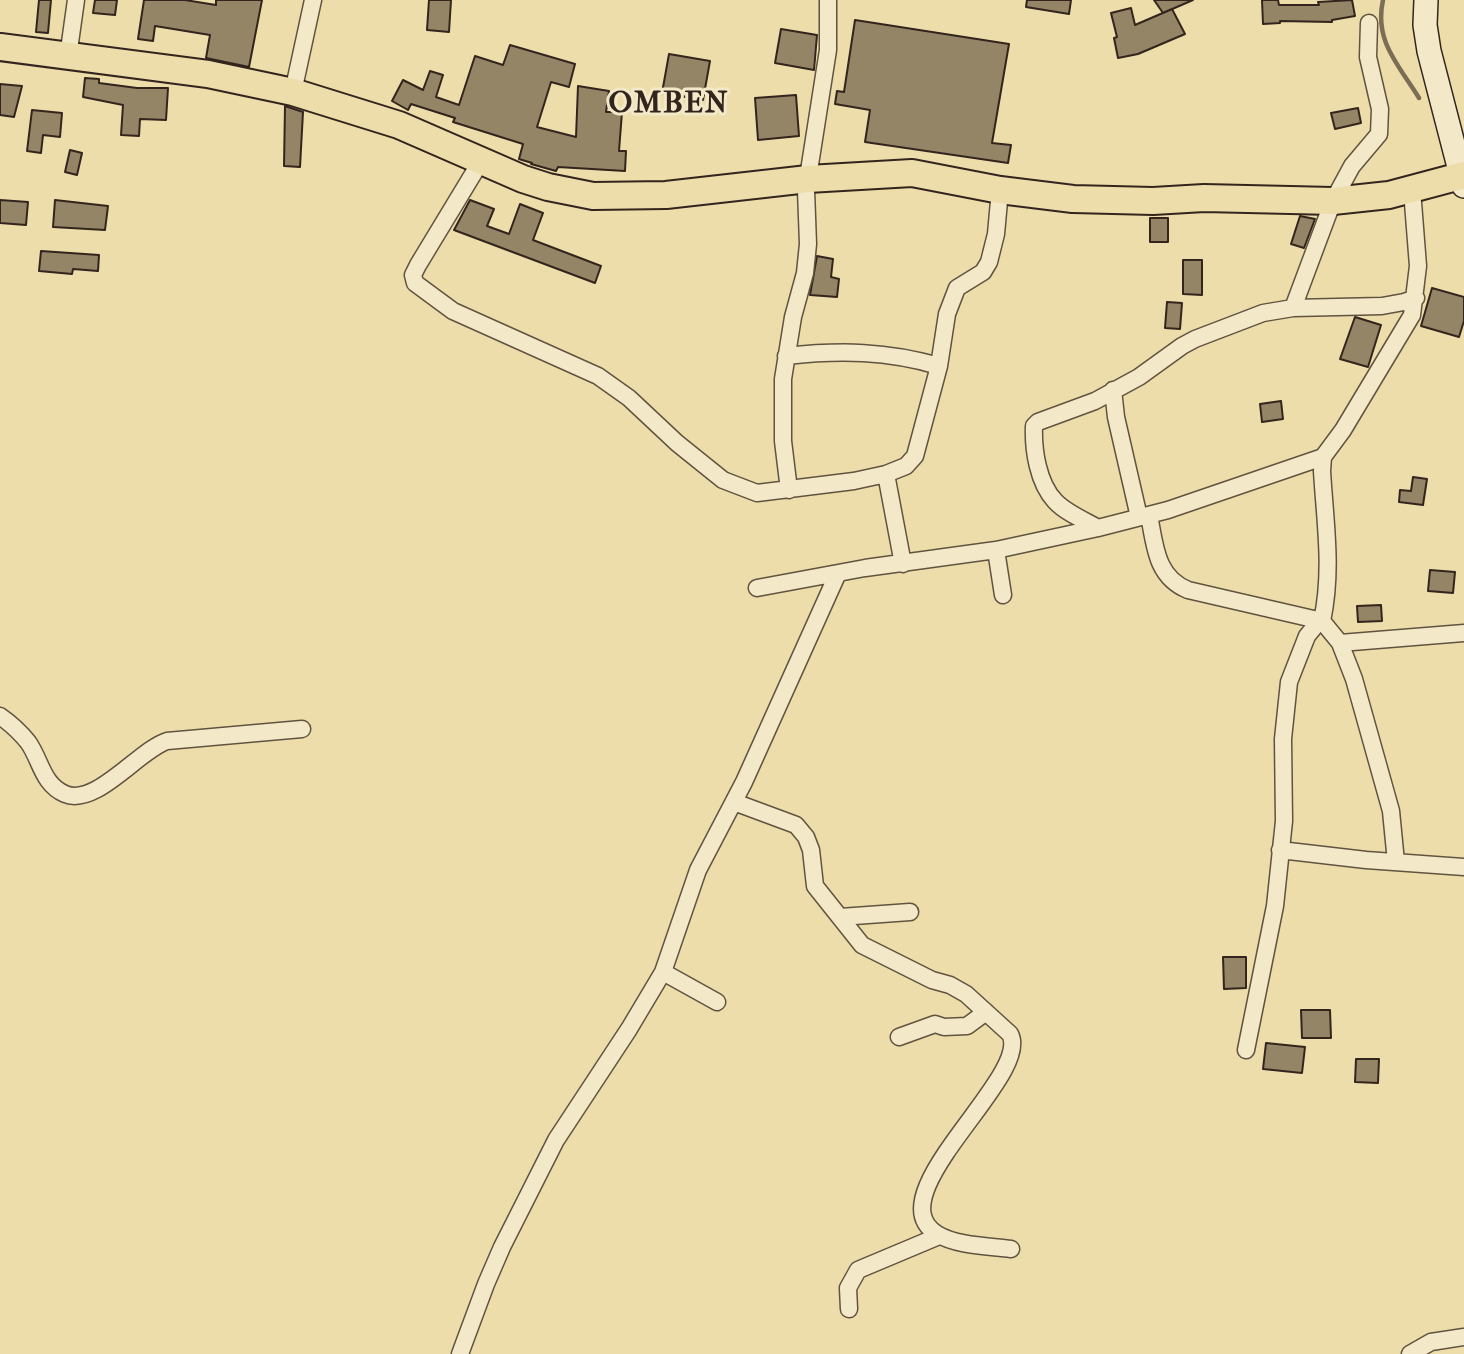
<!DOCTYPE html>
<html>
<head>
<meta charset="utf-8">
<style>
	body { margin:0 }
	canvas { display:block; background:#ecddaa }
</style>
</head>
<body>
<canvas width="1464" height="1354"></canvas>
<script>
const ctx = document.querySelector('canvas').getContext('2d');
ctx.lineJoin = 'round';
function stroke(path, color, width, dash) { ctx.strokeStyle = color; ctx.lineWidth = width; ctx.lineCap = dash ? 'butt' : 'round'; ctx.setLineDash(dash || []); ctx.stroke(path); }
function paint(path, color) { ctx.fillStyle = color; ctx.fill(path, 'evenodd'); }
function drawText(font, color, halo, rows, align = 'center') {
  ctx.font = font + ' "IM FELL French Canon",serif'; ctx.lineWidth = 6; ctx.setLineDash([]); ctx.textBaseline = 'middle'; ctx.strokeStyle = halo; ctx.fillStyle = color; for (const [text, x, y, turn = 0] of rows) {
    ctx.save(); ctx.translate(x, y); ctx.rotate((+turn || 0) * Math.PI / 180); ctx.textAlign = isNaN(turn) ? turn : align; if (halo) ctx.strokeText(text, 0, 0); ctx.fillText(text, 0, 0); ctx.restore();
  }
}
stroke(new Path2D(`
	M1383,0c-9,41 15,64 36,98`), '#7c6e55', 4.5);
const building = new Path2D(`
	M39,0h12l-3,33 -12,-1z
	M95,0h22l-2,15 -22,-2z
	M144,0h41l31,5v-5h46l-13,67 -43,-9 4,-23 -55,-9 -2,15 -15,-2z
	M429,0h22l-2,32 -22,-2z
	M1027,0h44l-2,14 -43,-7z
	M1154,0h39l-30,13z
	M1262,0h16l1,5h40l-1,-3 34,-2 3,16 -23,4v2l-52,-1v2l-17,1z
	M1131,8l4,17 37,-16 13,25 -47,20 -20,4 -4,-20 3,-1 -6,-24z
	M855,20l154,24 -17,99 19,2 -3,18 -143,-21 5,-32 -35,-6 2,-13 7,1z
	M781,29l36,6 -3,35 -39,-7z
	M510,45l65,19 -6,23 -18,-5 -14,45 39,10 2,-51 31,5 -3,21h16l-3,39h7l-1,20 -67,-4 -2,4 -25,-7 1,-1 -13,-4 4,-15 -70,-22 2,-4 -44,-14 -3,6 -16,-9 11,-21 20,10 7,-19 13,4 -7,22 23,8 16,-49 28,9z
	M669,54l41,7 -7,39 -41,-7z
	M85,78l14,1v4l38,5h31l-2,32 -26,-1 -1,17 -18,-1 2,-30 -40,-8z
	M0,84l22,2 -8,31 -14,-2z
	M796,95l3,41 -41,4 -3,-42z
	M285,106l18,6 -3,55 -16,-1z
	M1358,108l3,15 -26,6 -4,-16z
	M32,110l30,3 -2,24 -17,-2 -2,18 -14,-2z
	M70,150l12,3 -5,22 -12,-3z
	M0,200l28,2 -2,23 -26,-2z
	M55,200l53,6 -3,24 -52,-3z
	M470,200l24,9 -7,17 22,8 11,-30 23,9 -10,27 68,26 -6,17 -141,-53z
	M1300,216l15,3 -11,29 -13,-4z
	M1150,218h18v24h-18z
	M41,251l58,4 -1,16 -25,-2 -1,5 -33,-3z
	M817,256l16,3 -2,18 8,2 -2,18 -27,-2z
	M1183,260h19v35l-19,-1z
	M1432,288l32,9v24l-5,16 -38,-11z
	M1167,302l15,1 -2,26 -15,-1z
	M1355,317l26,8 -13,42 -28,-8z
	M1281,401l2,18 -21,3 -2,-18z
	M1413,477l14,2 -4,26 -24,-3 1,-12 11,1z
	M1430,570l25,2 -2,21 -25,-2z
	M1381,605l1,16 -24,1 -1,-16z
	M1223,957h23v31l-22,1z
	M1301,1010h29l1,28h-29z
	M1266,1043l39,4 -3,26 -39,-4z
	M1356,1059h23l-1,24 -23,-1z`);
paint(building, '#938566');
stroke(building, '#33251d', 2);
const street = new Path2D(`
	M68,57l8,-57
	M293,92l20,-92
	M481,161l-63,104 -5,10 2,8 38,28 145,65 31,22 48,45 46,37 34,13 97,-12 32,-7 20,-8 9,-10 24,-90 8,-52 10,-26 26,-16 6,-10 7,-28 4,-44
	M1293,308l40,-107 19,-35 27,-32 1,-25 -12,-52 1,-34
	M786,356c55,-6 101,-5 153,10
	M1113,390l3,27 23,100
	M886,474l17,90
	M789,490l-6,-49v-62l10,-62 12,-44 3,-29 -2,-54 22,-140v-50
	M1149,515c6,31 7,62 39,75l134,31 18,22 14,36 37,132 5,51
	M1098,528c-14,-8 -32,-15 -43,-27 -17,-18 -22,-51 -21,-75l4,-4 57,-21 44,-24 43,-31 13,-7 68,-26 30,-5 89,-2 22,-4 12,-4
	M996,550l7,45
	M757,588l108,-20 131,-18 102,-22 70,-18 155,-53
	M1340,643l124,-10
	M0,716c10,7 20,16 28,26 13,18 14,42 37,52 31,13 74,-44 102,-53l135,-12
	M734,802l62,23 10,12 5,13 4,36 47,59 70,35 18,5 16,9 44,40c23,42 -136,161 -73,200 20,12 51,12 74,15
	M1280,850l86,10 98,7
	M840,917l70,-5
	M663,972l54,30
	M899,1037l36,-13 9,3 23,-1 19,-14
	M1246,1050l29,-144 9,-85 -1,-82 6,-57 18,-46 9,-11 6,-4c11,-51 3,-99 0,-150l1,-14 20,-27 69,-115 6,-49 -6,-76
	M849,1309l-1,-21 10,-18 81,-34
	M460,1354l26,-70 16,-37 54,-107 73,-111 34,-57 35,-102 46,-88 94,-209
	M1410,1354l21,-12 33,-5`);
const secondary = new Path2D(`
	M1426,0l-1,25 4,26 35,135`);
const primary = new Path2D(`
	M0,47l208,27 85,18 106,33 124,54 25,8 45,9 73,-1 142,-16 104,-6 88,17 73,9 80,2 51,-3 129,3 56,-6 75,-20`);
stroke(street, '#615340', 19);
stroke(secondary, '#33251d', 26);
stroke(primary, '#33251d', 30);
stroke(street, '#f3e9c8', 16);
stroke(secondary, '#f3e9c8', 23);
stroke(primary, '#ecddaa', 26);
ctx.letterSpacing = '2px';
drawText('bold 30px', '#33251d', '#f3e9c8', [
	["OMBEN",669,105]
]);
ctx.letterSpacing = '0px';
</script>
</body>
</html>
